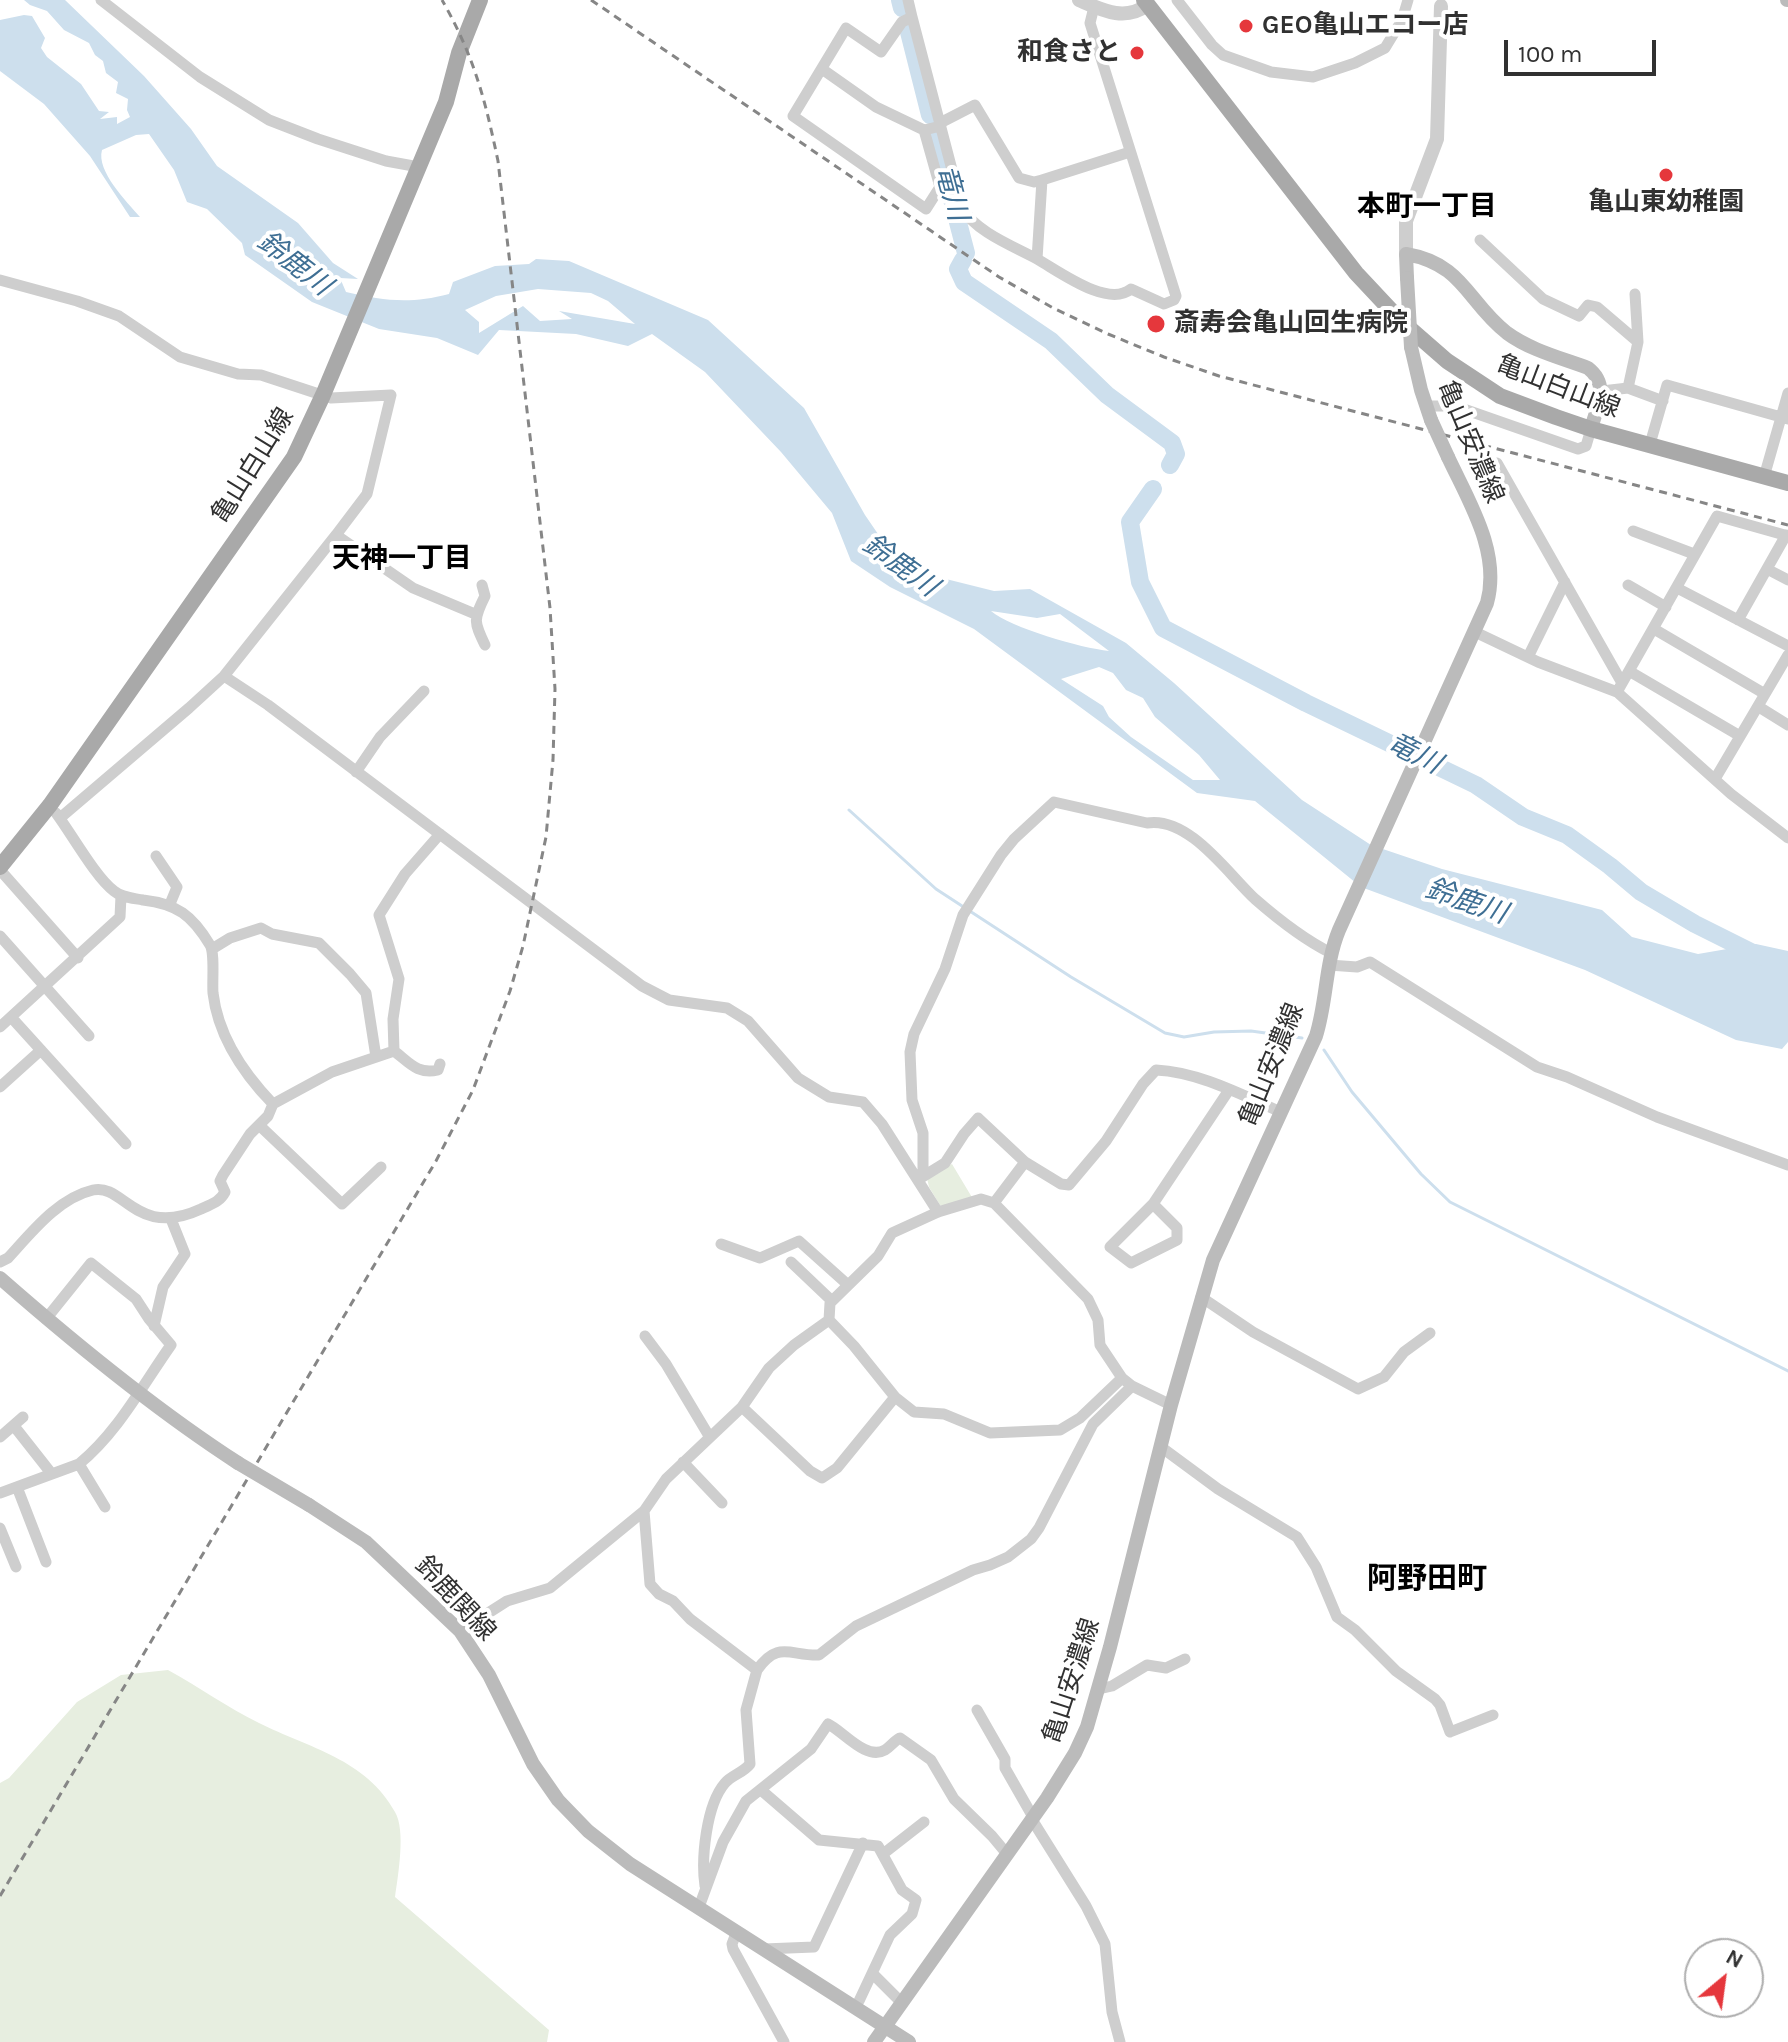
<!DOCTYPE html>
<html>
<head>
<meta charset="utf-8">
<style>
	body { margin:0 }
	#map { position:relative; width:1788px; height:2042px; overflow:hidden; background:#fff; font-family:Karla,sans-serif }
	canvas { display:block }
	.north { position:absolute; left:1684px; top:1938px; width:80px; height:80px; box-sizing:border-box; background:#fff; border:2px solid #adadad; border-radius:50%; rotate:29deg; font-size:22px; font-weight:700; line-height:32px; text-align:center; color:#313131 }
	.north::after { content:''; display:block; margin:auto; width:28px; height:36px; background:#e5373c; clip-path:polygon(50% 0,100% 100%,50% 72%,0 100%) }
	.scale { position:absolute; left:1504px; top:40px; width:152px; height:36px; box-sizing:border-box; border:4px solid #313131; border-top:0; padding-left:10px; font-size:24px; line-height:28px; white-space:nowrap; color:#313131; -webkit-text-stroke:6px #fff; paint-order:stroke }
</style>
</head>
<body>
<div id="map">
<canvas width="1788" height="2042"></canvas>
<div class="north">N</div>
<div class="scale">100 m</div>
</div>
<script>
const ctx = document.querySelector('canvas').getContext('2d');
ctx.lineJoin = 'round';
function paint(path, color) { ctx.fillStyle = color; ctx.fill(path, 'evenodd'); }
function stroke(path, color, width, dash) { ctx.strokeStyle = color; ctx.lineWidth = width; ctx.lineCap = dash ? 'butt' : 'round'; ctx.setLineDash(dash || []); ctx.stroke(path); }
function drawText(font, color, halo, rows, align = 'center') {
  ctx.font = font + ' Karla,"Noto Sans JP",sans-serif'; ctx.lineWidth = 8; ctx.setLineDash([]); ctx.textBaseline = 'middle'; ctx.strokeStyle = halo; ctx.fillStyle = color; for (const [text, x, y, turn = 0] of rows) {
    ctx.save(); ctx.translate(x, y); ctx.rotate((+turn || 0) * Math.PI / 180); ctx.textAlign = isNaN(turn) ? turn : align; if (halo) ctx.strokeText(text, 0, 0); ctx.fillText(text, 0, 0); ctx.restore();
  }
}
paint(new Path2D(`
	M952,1164l21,35 -27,8 -6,-2 -11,-18 -2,-9z
	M168,1670c31,17 60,38 91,53 50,25 107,36 136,89 11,18 3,64 0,85l154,133 -2,12h-547v-259l9,-5 68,-76 44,-27z`), '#e7eee0');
paint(new Path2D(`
	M24,0h41l79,76 47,53 26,37 81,57 35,40 25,16 -18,-1 6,14c38,9 65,12 103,2l4,-12 42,-16 34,-2 7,-5 33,2 139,59 96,88 61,107 26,38 39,22 64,16 36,-2 96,54 48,40 128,117 69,45 71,24 160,41 30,27 66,17 58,-10 32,7v91l-6,7 -46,-9 -151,-70 -224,-83 -106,-86 -58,-8 -223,-164 -84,-42 -39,-26 -19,-48 -51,-61 -76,-80 -53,-38 -24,12 -52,-12 -77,-4 -21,25 -41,-17 -58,-9 -67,-27 -67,-47 -3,-12 -35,-34 -20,-7 -13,-32 -25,-36 -13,1 -34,15c-6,21 25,52 38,67h-10l-40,-61 -46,-52 -44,-33v-51l24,-5 8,1 13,22 -4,10 6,9 34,27 18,27 10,1 -9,7 17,-2v7l13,-7 -3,-7 1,-11 -12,-6 2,-11 -12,-9 -3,-12 -8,-6 -6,-12 -25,-13 -17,-19 -17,-6zM538,289l53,4 17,8 27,23 -76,-13 13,8 -32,2 -17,-15 -44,27v-11l-14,-12 31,-14zM991,611l46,7 23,-4 49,37c-28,-3 -98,-23 -118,-40zM1099,667l14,6 13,17 17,8 12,19 44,38 21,25h-27l-62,-43 -22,-20 -6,-11 -42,-27z`), '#cddfed');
stroke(new Path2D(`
	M849,810l87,79 135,88 94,56 19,4 30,-5 37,-1 51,7
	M1324,1050l28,42 69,82 29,28 338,169`), '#cddfed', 3);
stroke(new Path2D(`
	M900,0l2,8
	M909,32l21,83
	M935,134l31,119
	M963,260l-5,9 6,13 87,59 56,54 65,48 4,11 -6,11
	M1153,489l-23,33 10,60 23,46 143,75 170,82 47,32 44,18 43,31 31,26 54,32 66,33`), '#cddfed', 18);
stroke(new Path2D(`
	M101,0l99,77 69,43 49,19 68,22 33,6
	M908,0l4,17 -10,5 -21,30 -35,-24 -53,88 133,93 14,-22 -16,-57
	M1177,0l35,45 11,10 48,17 42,5 42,-14 30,-15 17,-28 6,-20
	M912,17l50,191c14,24 51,38 75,51l5,-79 88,-28
	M822,69l54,38 48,23 17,-4
	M940,123l35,-18 44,73 15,4 8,-2
	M1480,240l63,59 36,17 9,-11 9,2 41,35
	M1037,259c23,13 71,49 94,30l33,15 10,-4 2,-4 -86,-273 4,-16
	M0,280l77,21 42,15 61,41 58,17 23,1 70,23 60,-3 -24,99 -31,41 -112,141 -35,32 -129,110
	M1628,388l35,13
	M1602,391l26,-3 10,-46 -3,-48
	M1427,406h28l123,43 8,-3 5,-17
	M1650,444l17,-59 121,34
	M1497,463l125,220
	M1764,477l24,-84
	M1633,531l61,23
	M336,535l77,53 62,26
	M1767,569l21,11
	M482,585l3,11c-12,24 -11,26 0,49
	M1628,585l38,22
	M1677,588l111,58
	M1738,620l48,-85
	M1654,629l111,65
	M1475,632l63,30 79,30 114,102 57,44
	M1528,657l37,-75
	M1629,671l111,65
	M224,676l44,29 374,281 27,14 58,8 21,13 50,57 31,19 34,5 19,22 56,88
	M1617,692l100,-176 71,20
	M1759,707l29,18
	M356,772l24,-35 44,-46
	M1715,779l73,-124
	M56,813c15,20 40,65 58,78 8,7 19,7 29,9 34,4 49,15 67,45 5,8 2,37 3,48 5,43 31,81 60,111
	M156,856l21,31 -7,17
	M0,870l78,88
	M0,936l89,100
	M212,949l18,-11 31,-10 11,6 47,9 31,31 16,19 10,64
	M1329,965l28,2 13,-5 167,105 30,10 90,40 131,48
	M11,1017l115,127
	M0,1027l120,-110 1,-21
	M394,1051c15,11 23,24 44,19l2,-6
	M0,1087l41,-37
	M259,1125l83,79 39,-37
	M923,1176v-43l-11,-33 -2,-48 4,-18 31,-65 18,-54 38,-60 13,-16 40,-37 93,21c42,-7 81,51 108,76 24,21 48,40 76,54
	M919,1179l26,-16 19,-29 14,-16 47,44
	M994,1203l31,-41 36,22 8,1 37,-44 37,-57 13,-14c43,2 86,25 125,42
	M1153,1204l24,24v12l-46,23 -21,-16 43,-43 76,-114
	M721,1244l39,14 39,-17 48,43
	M0,1262l8,-4c23,-25 50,-60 85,-68 31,-7 43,49 108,19 10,-5 18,-6 24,-17l-5,-11 3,-6 27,-41 18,-18 5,-12 59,-32 62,-21 -1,-32 6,-40 -20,-64 26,-41 35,-40
	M791,1262l41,39
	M1201,1297l52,35 105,57 26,-12 20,-25 26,-19
	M829,1320l25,26 41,51 19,15 30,2 46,19 70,-3 20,-12 42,-40
	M154,1326l9,-39 22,-33 -14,-35
	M645,1336l21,28 43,72
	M742,1407l68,64 12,7 15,-10 58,-71
	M14,1426l37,47
	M0,1437l23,-20
	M1161,1447l57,42 79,48 19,30 21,50 18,13 41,41 39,28 5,6 10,27 43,-17
	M683,1462l39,41
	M79,1464l26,43
	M17,1487l29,75
	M0,1493l79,-29c39,-32 63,-78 92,-119l-22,-26 -13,-20 -45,-36 -45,56
	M644,1511l6,73 9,10 14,7 17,18 67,51c21,-30 33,-14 62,-15l37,-29 117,-56 17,-5 18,-8 23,-18 8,-11 54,-104 39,-38
	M0,1528l16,39
	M460,1631l47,-30 43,-13 94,-77 22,-32 76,-72 27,-39 25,-23 35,-25 1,-17 48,-47 14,-23 46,-21 43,-13 13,4 94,96 10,21 2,25 22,33 10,8 39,19
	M1099,1689l13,-3 35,-21 19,3 19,-9
	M977,1710l28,49v9l28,49
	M761,1790l58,50 59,6 24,44 14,10 -4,14 -22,21 -31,66
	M1031,1818l55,88 19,38 7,68 8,30
	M883,1854l41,-32
	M705,1886c-4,-27 1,-81 20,-103 7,-8 18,-10 25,-19l-4,-54 11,-40
	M699,1907l24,-65 23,-41 65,-52 17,-25c15,7 38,37 57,26 5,-3 9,-9 15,-12l31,22 23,39 38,37 15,18
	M737,1931l-5,13 1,5 51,93
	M764,1949l50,-2 49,-104
	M873,1974l28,28`), '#cecece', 11);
stroke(new Path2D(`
	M1079,0c23,10 46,22 68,5
	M1406,254v-33l31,-82 4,-133`), '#cecece', 14);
stroke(new Path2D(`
	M1787,0h1
	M1407,278l-1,-24c58,10 61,48 101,79 23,17 54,25 81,35 22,17 9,38 3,61
	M1411,347l10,43 10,30
	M0,1278c73,64 156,132 238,185
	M309,1505l57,37 94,89 29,44 44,89 25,36 30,31 42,33 279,178
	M874,2042l173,-244 28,-45 12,-26 23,-80 61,-242 42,-145 103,-224c11,-35 9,-72 23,-106l148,-327c14,-51 -18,-101 -39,-146`), '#bbb', 14);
stroke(new Path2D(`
	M1144,0l212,273 44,47 47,41 53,35 56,21 35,12 197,54
	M0,867l50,-62 244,-348 29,-62 123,-293 13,-49 21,-53`), '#a9a9a9', 16);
stroke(new Path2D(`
	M591,0l408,277 54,31 55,26 56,23 55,19 569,149
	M0,1896l436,-735 37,-71 37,-99 13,-45 23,-109 7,-77 2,-71 -5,-81 -52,-447c-13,-62 -24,-105 -56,-161`), '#868686', 3, [8, 6]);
stroke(new Path2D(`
	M1407,278l4,69
	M1431,420l17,37
	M238,1463l71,42`), '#bbb', 14);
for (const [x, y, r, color] of [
	[1246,26,8,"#e5373c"],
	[1137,53,8,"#e5373c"],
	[1666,175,8,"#e5373c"],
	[1156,324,10,"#e5373c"]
]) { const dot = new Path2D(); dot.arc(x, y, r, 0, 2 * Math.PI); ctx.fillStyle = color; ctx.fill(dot); stroke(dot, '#fff', 3); }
drawText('bold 26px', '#313131', '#fff', [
	["GEO亀山エコー店",1262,26],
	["和食さと",1121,53,"right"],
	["亀山東幼稚園",1666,203,"center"],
	["斎寿会亀山回生病院",1174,324]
], 'left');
drawText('26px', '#313131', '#fff', [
	["亀山白山線",1558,387,21],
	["亀山安濃線",1470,442,67],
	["亀山白山線",253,466,-58],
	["亀山安濃線",1272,1065,-68],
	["鈴鹿関線",455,1599,47],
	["亀山安濃線",1072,1681,-72]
]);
drawText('italic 28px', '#3f6f94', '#fff', [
	["竜川",951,193,75],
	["鈴鹿川",294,264,38],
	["鈴鹿川",900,566,36],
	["竜川",1414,754,27],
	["鈴鹿川",1466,902,19]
]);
drawText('bold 28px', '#000', '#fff', [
	["本町一丁目",1427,207],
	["天神一丁目",402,559]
]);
drawText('bold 30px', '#000', '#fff', [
	["阿野田町",1427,1579]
]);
</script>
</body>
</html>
